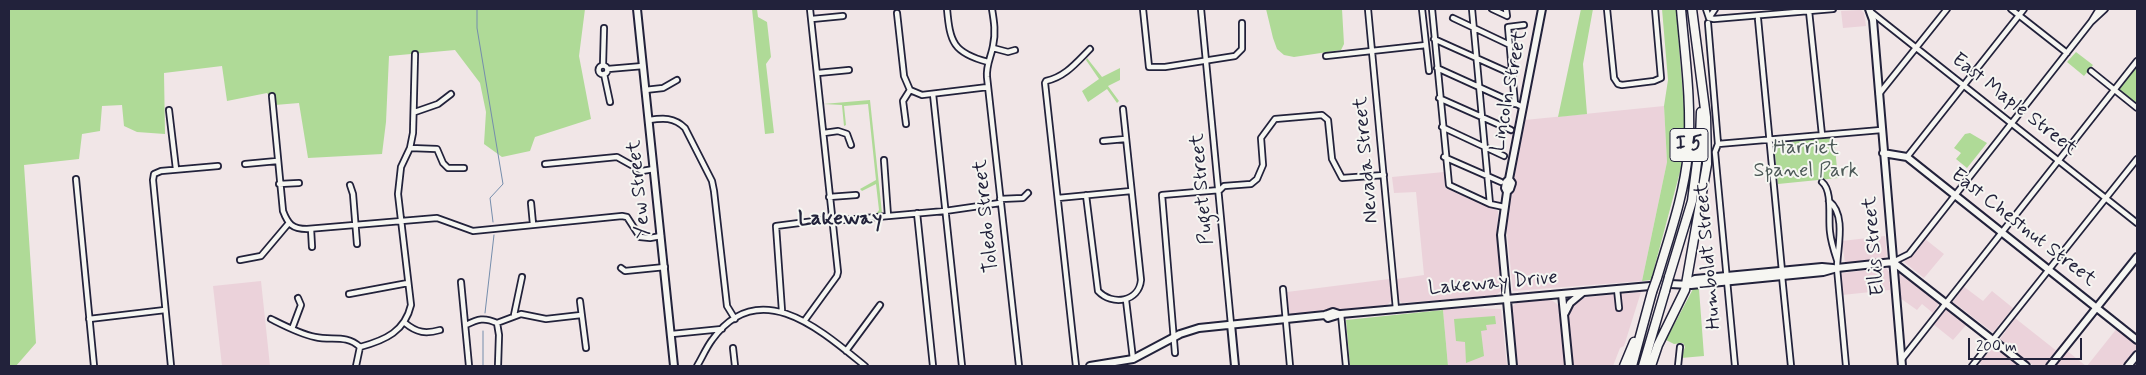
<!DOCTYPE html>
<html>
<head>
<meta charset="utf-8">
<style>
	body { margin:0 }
	#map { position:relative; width:2146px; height:375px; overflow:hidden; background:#f1e6e7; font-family:Mynerve,sans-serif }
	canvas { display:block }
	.frame { position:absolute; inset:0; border:10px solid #22223b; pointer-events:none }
	.scale { position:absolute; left:1968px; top:338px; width:114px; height:22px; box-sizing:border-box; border:2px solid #22223b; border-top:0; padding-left:6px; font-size:15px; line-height:18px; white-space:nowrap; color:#22223b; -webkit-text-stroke:4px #f6f6f2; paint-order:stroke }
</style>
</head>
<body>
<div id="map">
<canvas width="2146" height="375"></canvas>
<div class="frame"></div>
<div class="scale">200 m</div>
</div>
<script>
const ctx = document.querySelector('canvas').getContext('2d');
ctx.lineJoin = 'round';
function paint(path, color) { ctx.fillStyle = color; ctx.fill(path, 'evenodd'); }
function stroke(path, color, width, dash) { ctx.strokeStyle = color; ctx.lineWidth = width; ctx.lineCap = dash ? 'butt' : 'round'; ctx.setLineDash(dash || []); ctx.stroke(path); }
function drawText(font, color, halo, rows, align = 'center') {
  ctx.font = font + ' Mynerve,sans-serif'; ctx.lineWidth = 4; ctx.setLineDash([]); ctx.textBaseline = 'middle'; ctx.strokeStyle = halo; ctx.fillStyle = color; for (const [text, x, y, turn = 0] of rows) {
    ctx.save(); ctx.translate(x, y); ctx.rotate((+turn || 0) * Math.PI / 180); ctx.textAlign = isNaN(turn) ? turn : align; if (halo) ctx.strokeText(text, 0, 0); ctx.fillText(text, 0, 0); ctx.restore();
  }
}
paint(new Path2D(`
	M1861,10l3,3 2,13 -23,2 -2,-17z
	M1664,106l3,56 -25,119 -129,10 -7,-68 19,-103z
	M1444,172l1,16 53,23 -1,23 4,57 -5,4 -94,8 -4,-4 -2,-20 28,-4 -8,-83 -22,1 -2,-16z
	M1885,236l2,19 -3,4 -39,4 -3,-22z
	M1925,239l19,15 -20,24 -20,-16z
	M1886,268l3,4 1,18 -48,5 -2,-19 2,-3z
	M1901,272l39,30 -7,11 -11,-9 -5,6 -17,-12 -2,-24z
	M1389,279l3,21 -5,5 -96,9 -2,-2 -2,-20z
	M261,281l9,85h-48l-9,-80z
	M1963,286l20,15 9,-10 21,17 -18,22v4l-42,-32z
	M1641,292l-17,54 -4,2 -7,18h-41l-4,-49 2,-12 9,-7z
	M1550,299l10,7 5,60h-48l-5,-59 5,-5z
	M1470,308l31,1 6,57h-59l-5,-56z
	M1946,308l21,16 -14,16 -20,-16z
	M2015,318l43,34 -11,14h-13l-34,-27z
	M2118,327l19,15v8l-14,16h-36z
	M1995,345l26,21h-38l-4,-3z
	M2066,350l20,16h-32z`), '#ebd2da');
paint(new Path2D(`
	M9,9h576l-6,47 12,63 -56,18 -5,14 -28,6 -18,-13 2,-32 -6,-29 -25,-33 -66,6 -3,66 -4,32 -74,4 -9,-55 -24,2 -8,-12 -40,8 -5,-35 -58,7 1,61 -28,-2 -13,-6 -2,-21 -20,1 -2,25 -18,3 -3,25 -55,6 12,178 -20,23h-7z
	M752,9h5l1,8 9,5 4,35 -5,7 8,69 -9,1z
	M1266,9h76l2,35 -3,6 -47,7 -10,-2 -7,-6 -4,-11z
	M1581,9h12l-10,55 4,50 -29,3z
	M1662,9h14l9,110 -4,49 -30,112 -9,1 25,-119 -3,-56 4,-26z
	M2076,52l17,13 -9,11 -17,-14z
	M1087,58l15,19 18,-9v12l-12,6 11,15 -2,2 -10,-14 -19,13 -6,-11 17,-12 -13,-19z
	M2137,66v39l-19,-16z
	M870,100l12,113 -6,1 3,-4 -3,-26 -14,7 -2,-2 16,-9 -8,-76 -24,2 2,19 -2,1 -2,-21 -19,-1z
	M1970,133l17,10 -20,25 -11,-9 5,-6 -7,-5 11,-14z
	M1834,138l4,40 -60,6 -4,-41z
	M1693,289h6l5,67 -23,2 4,-11 -2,-4 -9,1 -8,-4z
	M1443,310l5,56h-98l-4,-46z
	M1495,316l1,8 -10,1 1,5 -6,1 3,25 -18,7 -1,-21 -9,-1 -2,-22z`), '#afda97');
stroke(new Path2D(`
	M477,9v19l26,156 -13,14 3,24
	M485,313l9,-78
	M483,366v-35`), '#758dac', 1);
const street = new Path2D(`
	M947,9c3,33 6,44 41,53
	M992,9c2,12 4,24 1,37 -2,11 -7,19 -6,31l32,289
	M1143,9l6,58h16l70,-11 7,-7v-26
	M1201,9l30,315
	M1368,9l28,300
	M1422,9l7,62
	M1432,9l17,176 41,19 14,3
	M1472,9l18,195
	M1492,9l15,7 -1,-7
	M1607,9l7,69 4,6 4,1 32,-4 7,-3 -6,-69
	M1706,9l3,9
	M2011,9l56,44
	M1809,11l13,124
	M1871,12l266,211
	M897,13l7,63 6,14
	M1453,18l57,27
	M1709,18l5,1 119,-10
	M1709,18l6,-9
	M812,19l31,-3
	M1758,19l24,252
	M2091,22l8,-13
	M1708,23l10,121 -3,8 20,214
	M1434,39l78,35
	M993,48l15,4 7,-2
	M1326,56l100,-11
	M603,65l1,-37
	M598.5 70a4.5 4.5 0 1 1 9 0a4.5 4.5 0 1 1-9 0Z
	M1437,68l86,39
	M608,69l35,-3
	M2091,71l46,37
	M818,73l31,-3
	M604,74l6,28
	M645,90l18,-2 14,-8
	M933,94l29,272
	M1879,94l68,-85
	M272,96l11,115c5,13 9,18 24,18l130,-11 36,13 149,-15 5,1 13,20 10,1 11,-2
	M1439,98l72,32
	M1515,104l-7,-77 16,-2
	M169,110l7,59
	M415,112l23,-8 13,-10
	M649,120c14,-2 25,-3 36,8l27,53 2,10 13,115 8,13
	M906,124l-3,-23 7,-11 12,5 66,-8
	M1442,127l62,29
	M824,133l14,-2 9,3 4,11
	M1103,141l22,-2
	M1718,144l163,-14
	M410,148l27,1 6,14 5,5h16
	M1444,157l57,25
	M1907,157l117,-148
	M884,160l4,56
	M245,164l32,-3
	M545,164l72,-7 25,14 12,-2
	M76,179l18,187
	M1822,182c11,9 6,36 8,50 1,10 4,19 7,28
	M279,184l20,-1
	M350,185l3,9 4,50
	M1086,195l12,96c14,15 41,11 43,-11l-18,-171
	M829,197l27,-2
	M1058,198l73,-7
	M1000,199l23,-1 5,-5
	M1829,201c18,14 8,48 8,67l9,98
	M531,203l2,21
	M917,213l16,153
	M832,221l113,-10 55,-8
	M311,229l1,18
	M240,260l21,-4 27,-32
	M1893,262l16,-8 182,-232 14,-13
	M621,268l4,3 40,-4
	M1782,276l9,90
	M461,282l8,84
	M1283,289l7,77
	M1617,289l2,19
	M349,294l59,-11
	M1126,300l7,59
	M580,301l6,47
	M782,311l-6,-85 46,-6
	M1341,314l5,52
	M514,315l8,-38
	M89,319l76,-9
	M271,319c14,7 29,15 44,18 17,4 31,-3 45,10
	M805,320l32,-44 1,-4 -28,-263
	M405,323c12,10 21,11 35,7
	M497,323l2,12 -1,31
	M466,325c12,-6 18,-8 31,-2l24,-9 25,5 35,-4
	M292,329l9,-24 -3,-7
	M672,334l50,-5
	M733,348l2,18
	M846,351l34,-46
	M1175,353l-13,-158 58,-5 4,-4 27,-2 6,-5 6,-14 -2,-27 14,-19 47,-4 6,5 4,39 10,19 42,-3
	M1902,359l235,-298
	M171,366l-18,-186 1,-6 7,-3 57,-5
	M356,366l4,-19c26,-7 45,-16 51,-42l-13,-111 3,-27 9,-19 3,-15 2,-79
	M697,366c5,-8 9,-18 15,-26 47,-66 110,-9 153,26
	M1076,366l-31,-283 1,-2c19,-4 30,-18 44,-32
	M1678,366l2,-19
	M1972,366l165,-207`);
const secondary = new Path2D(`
	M637,9l37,357
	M1869,9l4,11 29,346
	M1883,153l24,4 230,183
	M1507,192l3,-3 2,-6 -3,-4
	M1893,262l133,104
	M1686,283l9,-4 127,-12 11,1
	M1670,284l21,1 132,-13 14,-4 56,-6
	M1562,294l7,72
	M1565,313l5,-10 12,-10
	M1325,315l3,3 13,-4 309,-28
	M1231,324l4,42
	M1090,366l43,-7 47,-25 19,-6 126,-13 8,-3 6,2
	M1513,366l-12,-131 6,-43 -2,-4 1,-6 3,-3 33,-170
	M2050,366l87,-109
	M2128,366l9,-11`);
const highway = new Path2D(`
	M1669,277l23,-76 8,-62 1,-27
	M1657,278c12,-41 27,-82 31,-125 4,-48 -3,-97 -7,-144
	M1624,366l10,-24
	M1632,366l20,-74
	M1643,366l22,-75
	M1651,366l7,-21 27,-55 22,-126 -1,-47 -14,-108`);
stroke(street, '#22223b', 8);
stroke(secondary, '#22223b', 10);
stroke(highway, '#22223b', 11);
stroke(street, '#f6f6f2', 4.5);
stroke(secondary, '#f6f6f2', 6);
stroke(highway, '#f6f6f2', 8);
const highwayBridge = new Path2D(`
	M1665,291l4,-14
	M1652,292l5,-14`);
stroke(highwayBridge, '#22223b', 11, []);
stroke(highwayBridge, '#f6f6f2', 8);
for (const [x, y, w] of [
	[1689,145,38]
]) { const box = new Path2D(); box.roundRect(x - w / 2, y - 16.5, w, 33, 4); ctx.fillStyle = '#f6f6f2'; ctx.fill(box); stroke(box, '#22223b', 1); }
drawText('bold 19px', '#22223b', null, [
	["I 5",1689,145]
]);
drawText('20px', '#22223b', '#f6f6f2', [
	["Lincoln Street",1510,91,-79],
	["East Maple Street",2014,105,38],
	["Nevada Street",1367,160,-95],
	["Yew Street",640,189,-96],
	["Puget Street",1203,189,-95],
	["Toledo Street",987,216,-96],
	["East Chestnut Street",2023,228,38],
	["Ellis Street",1875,246,-95],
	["Humboldt Street",1709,256,-95],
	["Lakeway Drive",1493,284,-5]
]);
drawText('20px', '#4c5957', '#f6f6f2', [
	["Harriet",1806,149],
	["Spanel Park",1806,172]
]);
drawText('bold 21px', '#22223b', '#f6f6f2', [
	["Lakeway",840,220]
]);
</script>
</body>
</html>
